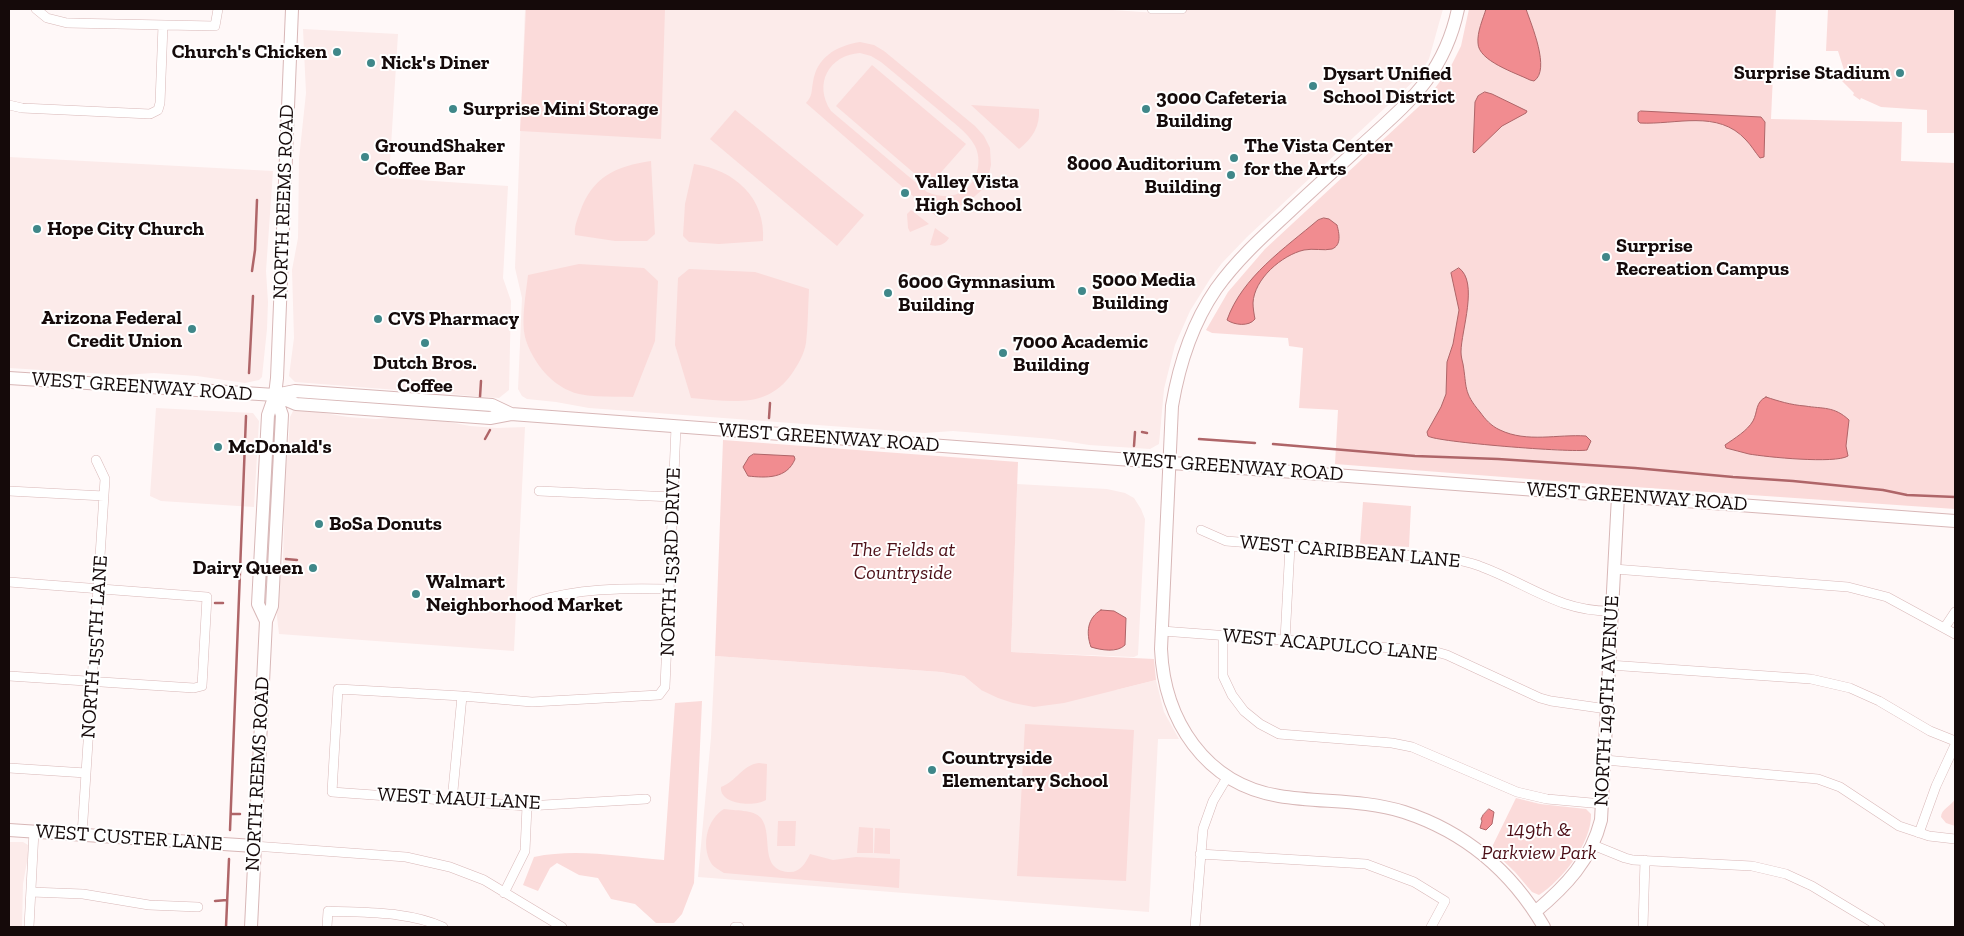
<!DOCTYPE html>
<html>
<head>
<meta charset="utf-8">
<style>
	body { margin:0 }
	#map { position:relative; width:1964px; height:936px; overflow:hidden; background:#fff8f8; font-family:"Zilla Slab",serif }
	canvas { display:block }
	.frame { position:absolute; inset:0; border:10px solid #150a0a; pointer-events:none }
</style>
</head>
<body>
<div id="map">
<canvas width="1964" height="936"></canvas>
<div class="frame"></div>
</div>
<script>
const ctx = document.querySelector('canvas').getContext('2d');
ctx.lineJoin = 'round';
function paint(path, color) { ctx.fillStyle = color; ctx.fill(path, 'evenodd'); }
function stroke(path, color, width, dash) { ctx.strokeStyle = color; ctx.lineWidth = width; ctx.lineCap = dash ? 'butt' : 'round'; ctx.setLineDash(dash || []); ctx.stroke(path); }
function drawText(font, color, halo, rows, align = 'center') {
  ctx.font = font + ' "Zilla Slab",serif'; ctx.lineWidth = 4; ctx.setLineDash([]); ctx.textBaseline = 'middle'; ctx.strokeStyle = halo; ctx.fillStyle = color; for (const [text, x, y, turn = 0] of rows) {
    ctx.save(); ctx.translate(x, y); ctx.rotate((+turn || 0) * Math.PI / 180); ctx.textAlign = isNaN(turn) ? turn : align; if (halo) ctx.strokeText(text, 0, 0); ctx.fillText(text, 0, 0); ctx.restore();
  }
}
paint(new Path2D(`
	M525,9h573l74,5 11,-1 5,-4h255l-14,50 -12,19 -170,159 -25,26 -12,16 -20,32 -15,34 -11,44 -5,55 -9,5 -61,-4 -37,-6 -99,-8 -28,2 -336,-25 -33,-6 -29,-3 -5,-3 -4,-7 4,-91 -7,-30z
	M303,29l95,5 -9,144 119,8 -5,92 8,23 -2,89 -10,8 -204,-16 -6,-6 5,-38 -2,-68 6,-32 1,-79 7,-66z
	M9,157l264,14 -7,100 2,31 -1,27 -5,48 -3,3 -14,3 -48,-7 -43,-3 -31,2 -114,-7z
	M156,408l97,5 6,8 -5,86 -93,-6 -11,-5z
	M299,409l49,8 28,2 25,-2 32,2 37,7 27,2 28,-1 -11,224 -235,-17 -3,-26 7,-46 1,-41 -2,-28 6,-42 2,-34 3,-6z
	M1017,484l90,5 18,4 9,5 7,11 4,10 -7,136 -4,2 -123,-5z
	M715,656l226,16 23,4 17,14h135l40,-10 8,32 15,27h-21l-9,173 -451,-35 13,-140z
	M9,842h14l5,3 1,5 -6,34 -1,43h-13z`), '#fcebea');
paint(new Path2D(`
	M526,9h139l-4,130 -141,-8z
	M1469,9h307l-5,110 131,3 -1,39 54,2v346l-335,-23 -285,-22 3,-54 -39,-2 4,-60 -14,-2 -1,-8 -76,-5 -6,-3 22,-38 37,-43 163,-151 23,-32 10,-20z
	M1828,9h127v124h-28v-23l-46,-3 -20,-9 -1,2 -7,-5 1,-2 -13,-13 6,-4 -3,-6 -6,-19h-12z
	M860,42l14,3 10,6 91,75 9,10 6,12 1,17 -3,13 -5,11 -16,14 -8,3 -13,2 -9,9 -131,-114c7,-8 5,-11 7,-21 4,-25 23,-36 47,-40zM860,53l11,3 10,6c20,16 39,33 59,49 12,11 28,21 35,35 7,14 3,33 -8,42 -12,10 -26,10 -40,4l-96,-81c-18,-27 -2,-56 29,-58z
	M872,65l94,79 -37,42 -93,-80z
	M971,105l68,4c1,17 -6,29 -20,40z
	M735,110l129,105 -27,31 -127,-107z
	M651,161l4,73 -8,7h-32l-40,-6c-1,-8 2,-15 5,-23 12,-35 36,-46 71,-51z
	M694,164c41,6 72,34 69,77l-44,3 -30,-2 -6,-6 2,-32z
	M911,210l18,14 -19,8 -2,-4 -1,-14z
	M935,228l14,10c-4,7 -12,9 -19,7z
	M579,264l65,4 14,13 -3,60 -22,56c-18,-1 -37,1 -54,-3 -26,-6 -47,-32 -54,-57 -4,-17 1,-44 3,-62z
	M689,269l66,3 54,17c-1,18 -1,37 -3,54 -2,11 -7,20 -13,29 -25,38 -63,29 -102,26l-16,-53 3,-67z
	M723,440l295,22 -7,190 143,7 2,21 -92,23 -30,4 -21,-4 -15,-5 -17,-8 -17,-14 -23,-4 -226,-16z
	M1363,502l48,4 -2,41 -49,-3z
	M702,701l-8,182 -12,31 -8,9h-18l-21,-19 -24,-5 -13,-21 -19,-3 -22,-12 -7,5 -12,23 -15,-6 11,-28c43,-9 87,0 130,3l11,-157z
	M1025,724l109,6 -8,151 -109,-5z
	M759,763l8,1 -1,36c-11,7 -47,5 -45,-13 16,-6 21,-22 38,-24z
	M1516,798l24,6 46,5 5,5c1,29 -29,66 -52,81l-7,-3 -17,-20 -24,-23z
	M1955,799v27l-9,-3 -5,-6c0,-8 10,-11 14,-18z
	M724,809c11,2 29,0 37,9 13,17 -3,51 27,54 12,1 17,-8 22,-18l23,6 23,-3 44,2 -1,29 -175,-15c-4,-3 -10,-5 -13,-10 -10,-18 -4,-44 13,-54z
	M778,821h18l-1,25h-18z
	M859,827l14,1v25h-16z
	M875,828l15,1v25l-16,-1z`), '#fbdbda');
const water = new Path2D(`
	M1486,9h40c5,15 25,61 8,72l-4,-1c-14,-7 -52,-19 -52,-37 -1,-11 5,-24 8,-34z
	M1485,92l7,2 35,17 -1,2 -24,13 -28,27 -1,-1 2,-50 3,-6z
	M1641,111l120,6 4,5 -1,35 -4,1c-5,-6 -9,-13 -14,-18 -28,-31 -70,-15 -106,-17l-2,-2v-8z
	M1324,218l5,1 8,6c2,8 5,20 -5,24 -8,2 -19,-1 -28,1 -22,5 -50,29 -51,53 0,5 1,11 2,16 -6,8 -21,6 -28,1 15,-43 58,-72 91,-100z
	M1459,268c20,14 2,63 2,84 0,4 1,8 2,12 4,23 0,28 17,48 5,7 11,14 20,18 27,13 58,4 86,6l5,5 -4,9c-14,3 -152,-8 -159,-14l-1,-4 14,-25 5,-13 1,-32 6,-18 6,-34 -8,-37z
	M1766,397c12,4 25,8 39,9 18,3 29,0 44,14l-3,26 2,10c-13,8 -82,1 -99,-2 -8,-2 -15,-4 -23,-6l-1,-3c10,-7 22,-14 28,-24 5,-9 2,-19 13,-24z
	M754,454l40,2 1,3c-8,20 -29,19 -47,17l-5,-9 6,-10z
	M1101,610l13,1 12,7 -1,27c-8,8 -24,5 -34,2 -5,-14 -4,-29 10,-37z
	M1489,809l5,3 -2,12 -6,6 -6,-2 2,-7 -1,-2 2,-4z`);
paint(water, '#f18c90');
stroke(water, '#af6568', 1);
stroke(new Path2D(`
	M252,271l3,-21 2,-50
	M249,373l4,-77
	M480,397l1,-16
	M769,418l1,-15
	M1142,432l5,1
	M485,439l5,-9
	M1199,439l56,4
	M1273,444l142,12 83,3 137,9 98,9 60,4 90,9 24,5 48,2
	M1134,446l1,-14
	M286,559l11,1
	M215,603h8
	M232,814h8
	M230,830l16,-414
	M215,901l12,-1
	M226,927l3,-68`), '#af6568', 2.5);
const street = new Path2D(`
	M36,9l11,9 20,5 148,3 3,-17
	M1152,9h30
	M9,105l13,3 128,6 8,-4 2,-7 3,-78
	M9,491l95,5
	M539,491l134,6
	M1201,530l25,11 227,18c9,2 20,4 29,8 46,17 78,45 130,44
	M1614,569l234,18 39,10 68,37
	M9,582l198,15 -5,89 -8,2 -185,-12
	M534,602c43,-14 90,-14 135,-13
	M1945,627l10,-15
	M1162,631l271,20 14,4 93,43 11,3 56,8
	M1223,636v40l9,19 12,16 16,13 19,10 113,9 20,4 105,45 30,7 56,5
	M1285,640l5,-94
	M1609,665l202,14 39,9 29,13 51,30 25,10
	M1605,760l213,19 22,8 59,39 30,10 26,3
	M9,768l77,5
	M646,799l-119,7 -195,-14 6,-103 124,7 70,6 127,-7 6,-8 11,-260
	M452,801l10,-105
	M1919,833l17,-47 19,-41
	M82,835l23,-356 -9,-19
	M1593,845l32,13 8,2 119,6 34,8 26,12 68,41
	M254,846l152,11 44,10 34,13 78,47
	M1200,854l166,10 48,18 31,19 -14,26
	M31,892l52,2 66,11 49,2
	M504,893l21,-42 2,-45
	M29,927l5,-96
	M327,927l1,-16c38,2 80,0 115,16
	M735,927h4
	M1195,927l8,-98 10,-28 15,-25
	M1643,927l2,-67`);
const secondary = new Path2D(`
	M1458,9c-14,66 -49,93 -96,136 -25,23 -51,46 -76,70 -25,23 -50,46 -70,74 -24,35 -37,76 -44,117l-11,243c3,71 44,135 118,147 42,7 84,3 125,16 61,20 108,60 140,115
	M9,378l266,17 20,-4 197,14 19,9
	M275,395l21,9 194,14 21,-4 1444,107
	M266,621l-8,-17 10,-189 7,-20 2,-17 15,-369
	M9,830l245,16
	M1535,912c31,-26 56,-52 66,-92l17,-324
	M251,927l15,-306 6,-15 10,-191 -7,-20`);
stroke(street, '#d8b7b7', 10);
stroke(secondary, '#d8b7b7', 14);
stroke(street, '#fff', 9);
stroke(secondary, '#fff', 12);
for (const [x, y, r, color] of [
	[337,52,5,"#3f8789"],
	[371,63,5,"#3f8789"],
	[1900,73,5,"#3f8789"],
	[1313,86,5,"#3f8789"],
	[453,109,5,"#3f8789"],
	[1146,109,5,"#3f8789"],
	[365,157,5,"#3f8789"],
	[1234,158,5,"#3f8789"],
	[1231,175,5,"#3f8789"],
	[905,193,5,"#3f8789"],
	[37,229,5,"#3f8789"],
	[1606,257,5,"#3f8789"],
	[1082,291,5,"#3f8789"],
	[888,293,5,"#3f8789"],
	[378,319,5,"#3f8789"],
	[192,329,5,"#3f8789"],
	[425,343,5,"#3f8789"],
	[1003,353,5,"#3f8789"],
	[218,447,5,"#3f8789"],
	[319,524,5,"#3f8789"],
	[313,568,5,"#3f8789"],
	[416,594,5,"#3f8789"],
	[932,770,5,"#3f8789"]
]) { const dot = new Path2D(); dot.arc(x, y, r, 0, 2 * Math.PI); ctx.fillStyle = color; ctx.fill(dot); stroke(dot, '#fff', 2); }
drawText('bold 20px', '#150a0a', '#fff', [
	["Church's Chicken",327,52,"right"],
	["Nick's Diner",381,63],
	["Surprise Stadium",1890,73,"right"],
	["Dysart Unified",1323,74],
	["School District",1323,97],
	["3000 Cafeteria",1156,98],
	["Building",1156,121],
	["Surprise Mini Storage",463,109],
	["GroundShaker",375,146],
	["Coffee Bar",375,169],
	["The Vista Center",1244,146],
	["for the Arts",1244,169],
	["8000 Auditorium",1221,164,"right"],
	["Building",1221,187,"right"],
	["Valley Vista",915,182],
	["High School",915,205],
	["Hope City Church",47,229],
	["Surprise",1616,246],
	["Recreation Campus",1616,269],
	["5000 Media",1092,280],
	["Building",1092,303],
	["6000 Gymnasium",898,282],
	["Building",898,305],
	["Arizona Federal",182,318,"right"],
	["Credit Union",182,341,"right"],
	["CVS Pharmacy",388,319],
	["7000 Academic",1013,342],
	["Building",1013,365],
	["Dutch Bros.",425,363,"center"],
	["Coffee",425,386,"center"],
	["McDonald's",228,447],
	["BoSa Donuts",329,524],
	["Dairy Queen",303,568,"right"],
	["Walmart",426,582],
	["Neighborhood Market",426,605],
	["Countryside",942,758],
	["Elementary School",942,781]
], 'left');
drawText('20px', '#150a0a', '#fff', [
	["NORTH REEMS ROAD",284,202,-88],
	["WEST GREENWAY ROAD",142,387,4],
	["WEST GREENWAY ROAD",829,438,4],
	["WEST GREENWAY ROAD",1233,467,4],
	["WEST GREENWAY ROAD",1637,497,4],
	["WEST CARIBBEAN LANE",1350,552,5],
	["NORTH 153RD DRIVE",671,562,-88],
	["WEST ACAPULCO LANE",1330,645,5],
	["NORTH 155TH LANE",95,647,-86],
	["NORTH 149TH AVENUE",1607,701,-87],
	["NORTH REEMS ROAD",258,774,-87],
	["WEST MAUI LANE",459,799,3],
	["WEST CUSTER LANE",129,838,4]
]);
drawText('italic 20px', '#4c0f17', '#fff', [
	["The Fields at",903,550],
	["Countryside",903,573],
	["149th &",1539,830],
	["Parkview Park",1539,853]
]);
</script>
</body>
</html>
